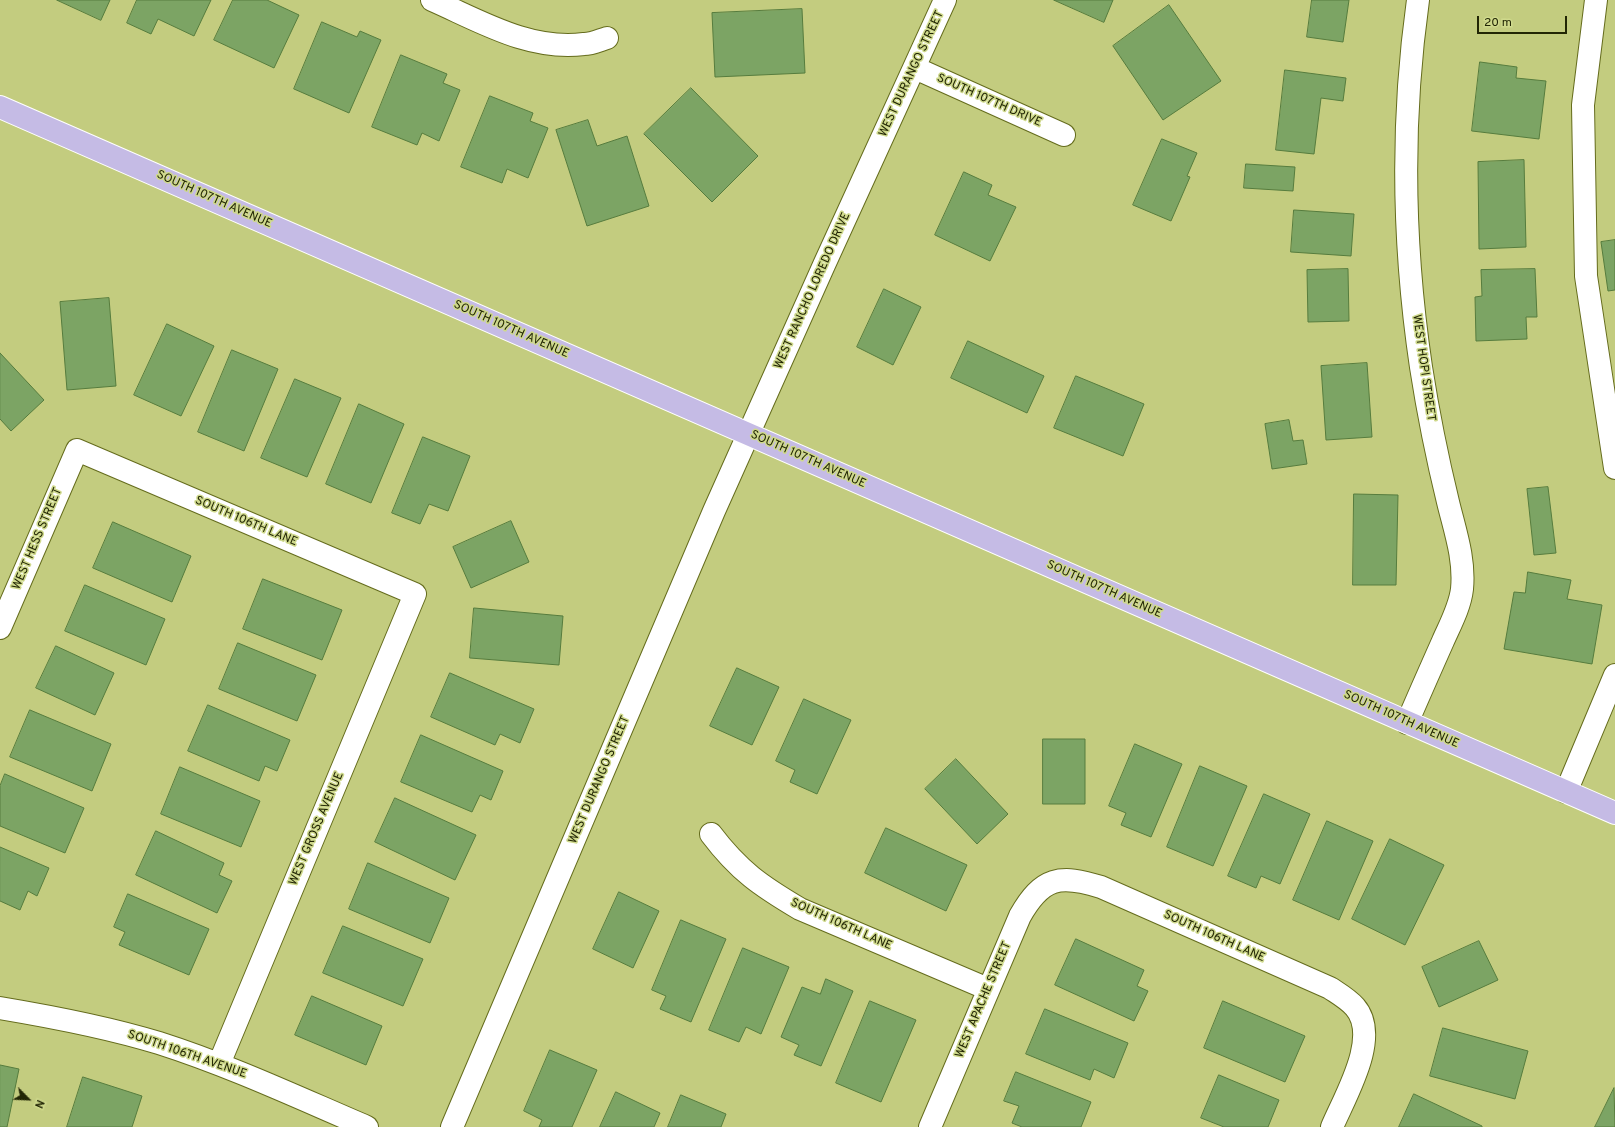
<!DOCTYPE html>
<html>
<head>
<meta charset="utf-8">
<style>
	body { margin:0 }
	#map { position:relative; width:1615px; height:1127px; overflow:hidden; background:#c3cc7f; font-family:Overpass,sans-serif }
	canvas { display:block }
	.north { position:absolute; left:8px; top:1079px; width:40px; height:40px; -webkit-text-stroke:3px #cfd98c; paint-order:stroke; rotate:114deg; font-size:11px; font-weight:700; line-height:16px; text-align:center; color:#222605 }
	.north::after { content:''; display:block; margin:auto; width:14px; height:18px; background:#222605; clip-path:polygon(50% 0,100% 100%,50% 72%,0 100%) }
	.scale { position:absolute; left:1477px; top:16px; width:90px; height:18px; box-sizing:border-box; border:2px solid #222605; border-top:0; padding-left:5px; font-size:12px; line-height:14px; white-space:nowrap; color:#222605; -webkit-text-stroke:3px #cfd98c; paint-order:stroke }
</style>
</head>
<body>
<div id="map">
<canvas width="1615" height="1127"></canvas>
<div class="north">N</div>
<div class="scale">20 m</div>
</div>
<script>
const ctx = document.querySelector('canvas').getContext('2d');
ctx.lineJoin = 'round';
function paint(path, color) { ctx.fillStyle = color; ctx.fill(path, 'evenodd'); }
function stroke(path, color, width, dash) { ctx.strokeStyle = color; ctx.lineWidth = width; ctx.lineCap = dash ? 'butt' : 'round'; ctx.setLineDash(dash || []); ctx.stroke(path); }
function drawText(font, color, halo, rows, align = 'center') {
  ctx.font = font + ' Overpass,sans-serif'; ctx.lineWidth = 3; ctx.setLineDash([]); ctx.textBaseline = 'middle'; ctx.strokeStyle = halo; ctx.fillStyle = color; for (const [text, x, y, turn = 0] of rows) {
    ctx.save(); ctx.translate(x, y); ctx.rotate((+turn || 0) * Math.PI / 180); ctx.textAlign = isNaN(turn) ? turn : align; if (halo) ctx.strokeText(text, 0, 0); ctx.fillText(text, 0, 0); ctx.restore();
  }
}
const building = new Path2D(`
	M57,0h53l-9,20z
	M137,0h74l-17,36 -36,-17 -7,15 -24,-11z
	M233,0h34l32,15 -25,53 -60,-28z
	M1054,0h59l-9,22z
	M1312,0h37l-6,42 -36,-5z
	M1169,5l52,76 -58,39 -50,-74z
	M802,9l3,64 -90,4 -3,-64z
	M322,22l35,15 3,-6 21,9 -32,73 -55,-24z
	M401,55l46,19 -4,9 17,7 -21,51 -17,-8 -5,12 -45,-18z
	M1480,62l37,5 -1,11 30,3 -7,58 -67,-8z
	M1285,70l61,8 -3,23 -22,-3 -7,56 -38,-4z
	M691,88l67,68 -46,46 -68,-68z
	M490,96l43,17 -3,8 18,7 -20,50 -21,-9 -5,14 -41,-16z
	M588,120l9,26 30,-10 22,70 -62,20 -31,-96z
	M1162,139l35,14 -10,23 3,1 -19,44 -38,-16z
	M1524,160l2,87 -47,2 -1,-87z
	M1246,164l49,3 -2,24 -49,-3z
	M964,172l28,13 -4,10 28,12 -26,54 -55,-26z
	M1294,210l60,4 -3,42 -60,-4z
	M1615,240v50l-7,1 -7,-49z
	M1348,269l1,52 -41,1 -1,-52z
	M1535,269l2,48h-11l1,22 -51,2 -1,-44 7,-1 -1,-26z
	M884,289l37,18 -28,58 -36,-18z
	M109,298l7,88 -49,4 -7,-88z
	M167,324l47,22 -33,70 -47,-21z
	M968,341l76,35 -17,37 -76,-35z
	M232,350l46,19 -34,82 -46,-19z
	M0,353l44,47 -33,31 -11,-12z
	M1367,363l5,74 -46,3 -5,-74z
	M1076,376l68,28 -21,52 -69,-28z
	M295,379l46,19 -34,79 -46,-19z
	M359,404l45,20 -33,79 -45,-19z
	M1289,420l4,21 10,-1 4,24 -35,5 -7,-45z
	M423,437l47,19 -22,55 -19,-7 -9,20 -28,-11z
	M1548,487l8,66 -22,2 -7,-66z
	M1354,494l44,1 -2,90h-43z
	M511,521l18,41 -58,26 -18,-41z
	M113,522l78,34 -19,46 -79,-34z
	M1528,572l43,8 -4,19 35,6 -10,59 -88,-15 10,-57 11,1z
	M263,579l79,31 -20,50 -79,-31z
	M85,585l80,34 -19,46 -81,-34z
	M474,608l89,8 -4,49 -89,-7z
	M238,643l78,32 -19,46 -78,-32z
	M56,646l58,27 -19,42 -59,-27z
	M737,668l42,19 -27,58 -42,-19z
	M450,673l84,36 -14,34 -20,-9 -5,11 -64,-28z
	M804,699l47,21 -34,74 -27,-12 5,-12 -19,-9z
	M208,705l82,35 -13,31 -12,-5 -6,15 -71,-30z
	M30,710l81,34 -19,47 -82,-34z
	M421,735l82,36 -12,29 -11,-5 -8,17 -71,-30z
	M1043,739h42v65h-42z
	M1135,744l47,20 -31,73 -30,-12 5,-12 -17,-7z
	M956,759l52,55 -31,30 -52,-55z
	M1200,766l47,20 -34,80 -46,-19z
	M180,767l80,34 -19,46 -80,-33z
	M5,774l79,34 -19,45 -65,-27v-40z
	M1264,794l46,20 -30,70 -19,-8 -5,12 -28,-12z
	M395,798l81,37 -21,45 -80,-38z
	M1327,821l46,20 -34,79 -46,-20z
	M886,828l81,37 -21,46 -81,-38z
	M156,831l68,32 -5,12 13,6 -15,32 -81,-38z
	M1390,839l54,26 -39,80 -53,-26z
	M0,847l49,21 -12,28 -9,-5 -8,19 -20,-9z
	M368,863l81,35 -19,45 -81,-34z
	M619,892l40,19 -26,57 -40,-19z
	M128,894l81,35 -20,46 -70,-30 6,-13 -11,-5z
	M681,920l45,19 -35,83 -31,-13 6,-13 -14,-6z
	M343,926l80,33 -20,47 -80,-33z
	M1076,939l68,31 -7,16 11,5 -14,30 -79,-36z
	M1479,941l19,39 -59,27 -17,-40z
	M743,948l46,19 -28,67 -15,-7 -7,15 -30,-12z
	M826,979l27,12 -32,75 -27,-11 5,-10 -18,-8 21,-50 18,7z
	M312,996l70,30 -16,39 -71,-30z
	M870,1001l46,19 -35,82 -45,-19z
	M1223,1001l82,35 -20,46 -81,-34z
	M1045,1009l83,34 -14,35 -20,-9 -4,11 -64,-26z
	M1443,1028l85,23 -13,48 -85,-23z
	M550,1050l47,20 -25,57h-33l3,-7 -18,-9z
	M0,1065l19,4 -12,58h-7z
	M1016,1072l75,30 -10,25h-59l-10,-4 7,-17 -15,-5z
	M1219,1075l60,25 -11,27h-44l-23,-9z
	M83,1077l59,19 -10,31h-65z
	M1614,1088l1,39h-20z
	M616,1092l44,21 -6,14h-54z
	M1414,1094l68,32v1h-83z
	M681,1095l45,19 -5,13h-53z`);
paint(building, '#7ca464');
stroke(building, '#567c3e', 1);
const minor = new Path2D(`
	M432,0c48,21 97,51 152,44 8,0 16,-4 23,-6
	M1596,0l-13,105 3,171 29,192
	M915,68l149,67
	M0,628l77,-178 338,144 -196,470
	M1407,723c12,-28 24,-55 36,-82 7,-16 17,-34 19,-52 3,-30 -7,-58 -14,-87 -11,-45 -20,-90 -27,-135 -18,-121 -20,-246 -3,-367
	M1566,792l49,-117
	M711,834c28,37 50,52 89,75l188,80
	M0,1008c54,9 107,19 159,35 72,23 140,55 208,84
	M452,1127l262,-616 110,-246 121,-265
	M930,1127l90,-211c22,-39 40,-42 81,-29l229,101c9,6 18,11 25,19 26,30 -10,89 -23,120`);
const major = new Path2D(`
	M0,107l1615,706`);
stroke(minor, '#656c1d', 24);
stroke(major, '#fff', 24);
stroke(minor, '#fff', 22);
stroke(major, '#c5bbe5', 22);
drawText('12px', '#222605', '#cfd98c', [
	["WEST DURANGO STREET",912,74,-65],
	["SOUTH 107TH DRIVE",989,101,24],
	["SOUTH 107TH AVENUE",214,200,24],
	["WEST RANCHO LOREDO DRIVE",813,291,-66],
	["SOUTH 107TH AVENUE",511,330,24],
	["WEST HOPI STREET",1423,368,82],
	["SOUTH 107TH AVENUE",808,460,24],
	["SOUTH 106TH LANE",246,522,23],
	["WEST HESS STREET",38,539,-67],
	["SOUTH 107TH AVENUE",1104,590,24],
	["SOUTH 107TH AVENUE",1401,720,24],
	["WEST DURANGO STREET",600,780,-67],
	["WEST GROSS AVENUE",317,829,-67],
	["SOUTH 106TH LANE",841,925,24],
	["SOUTH 106TH LANE",1214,937,24],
	["WEST APACHE STREET",984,1000,-67],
	["SOUTH 106TH AVENUE",187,1055,19]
]);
</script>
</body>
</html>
